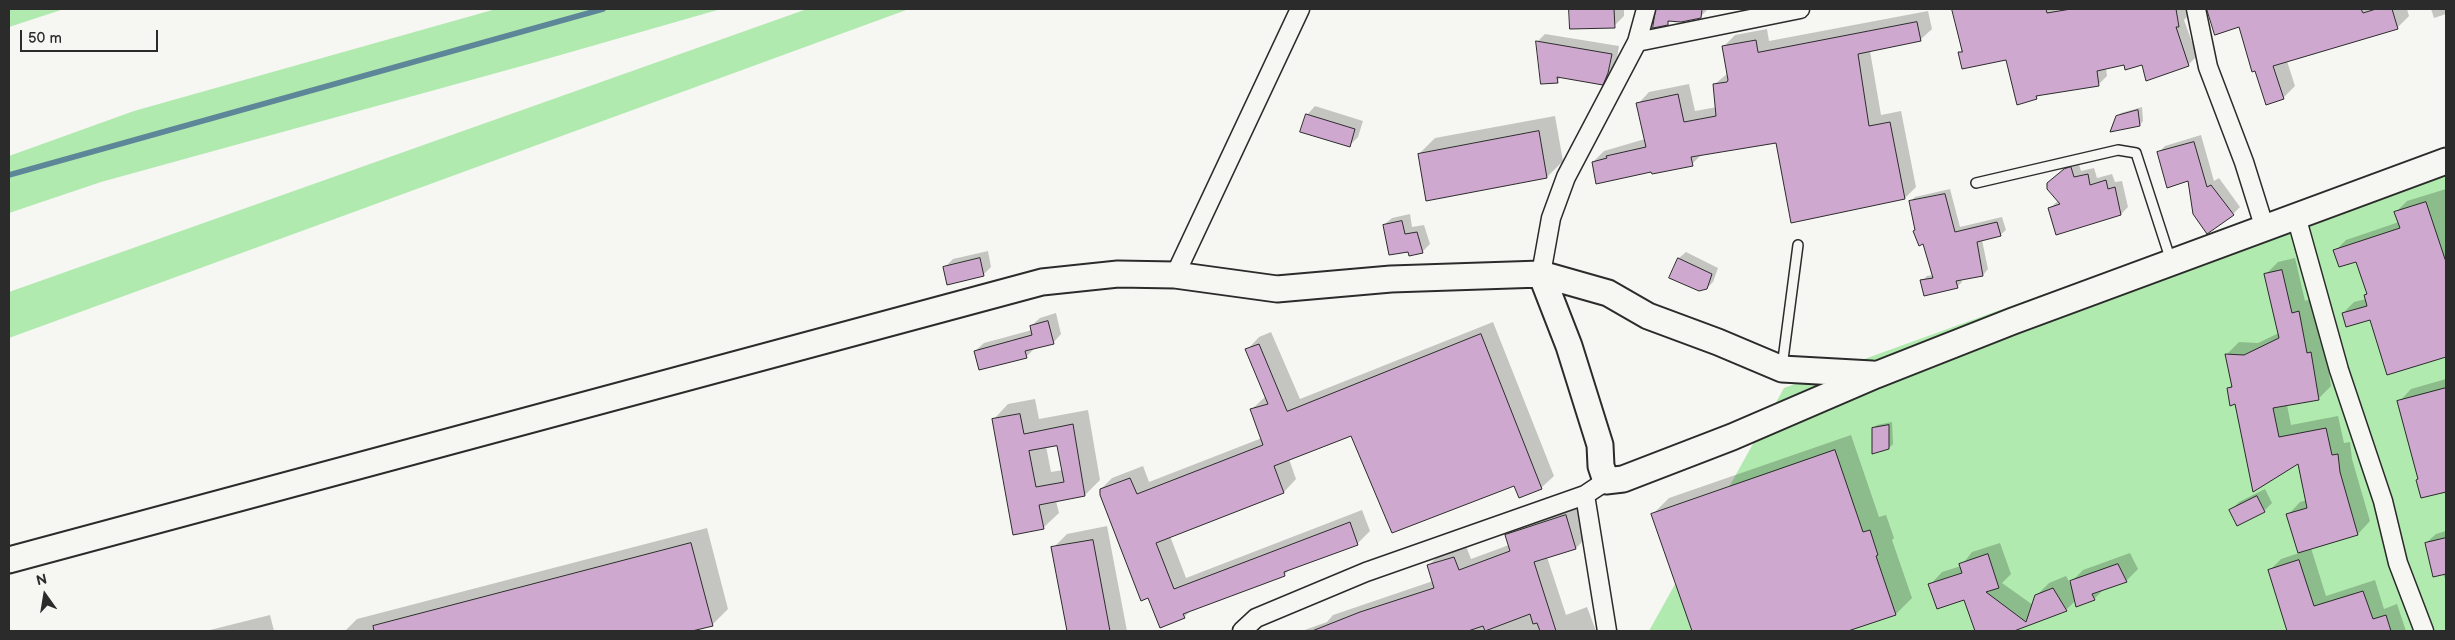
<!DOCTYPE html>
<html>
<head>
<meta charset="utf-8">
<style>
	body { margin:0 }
	#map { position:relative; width:2455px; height:640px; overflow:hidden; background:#f6f6f2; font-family:"Balsamiq Sans",sans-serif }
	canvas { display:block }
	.frame { position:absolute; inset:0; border:10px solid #2b2b2b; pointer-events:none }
	.north { position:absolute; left:20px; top:570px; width:50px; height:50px; -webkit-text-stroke:4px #f6f6f2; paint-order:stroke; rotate:347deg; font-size:14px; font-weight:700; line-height:20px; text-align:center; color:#2b2b2b }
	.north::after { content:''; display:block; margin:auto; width:18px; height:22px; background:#2b2b2b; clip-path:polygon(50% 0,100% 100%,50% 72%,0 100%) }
	.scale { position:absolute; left:20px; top:30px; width:138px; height:22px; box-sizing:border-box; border:2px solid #2b2b2b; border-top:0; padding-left:6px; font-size:15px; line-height:18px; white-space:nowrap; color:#2b2b2b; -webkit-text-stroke:4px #f6f6f2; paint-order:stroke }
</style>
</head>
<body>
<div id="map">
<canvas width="2455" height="640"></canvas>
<div class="frame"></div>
<div class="north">N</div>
<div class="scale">50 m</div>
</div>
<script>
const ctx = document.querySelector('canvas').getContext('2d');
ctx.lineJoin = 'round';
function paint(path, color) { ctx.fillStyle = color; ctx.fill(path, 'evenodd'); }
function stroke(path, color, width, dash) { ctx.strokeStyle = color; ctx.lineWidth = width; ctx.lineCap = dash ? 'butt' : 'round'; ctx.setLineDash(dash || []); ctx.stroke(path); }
paint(new Path2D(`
	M9,9h55l-55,18z
	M496,9h225l-192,55 -428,118 -92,31v-57l125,-45z
	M807,9h102l-900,329v-46z
	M2446,149v482h-797l135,-243z`), '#b0eaaf');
paint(new Path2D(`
	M1571,9h53v7l-10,10 -43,2z
	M1657,9h75l-25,1 -7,7 -29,3 -4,4z
	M1953,9h232l2,8 -3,3 13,36 -9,9 -64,-1 -18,4 1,8 -8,8 -58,10 -5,4 -29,-39 -47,-6 3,-3z
	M2209,9h198l2,7 -12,12 -110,33 8,25 -12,12 -43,-72z
	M2431,9h15v5l-12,4z
	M1928,11l4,18 -12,11 -50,11 11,64 20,-4 15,76 -11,11 -113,23 -15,-80 -74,12 -11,11 -40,6 -59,-8 11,-11 41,-12 -7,-35 11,-12 40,-8 6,27 22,-4 -2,-23 13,-11 -4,-27 11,-11 32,-6 2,12z
	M1545,34l74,12 -3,18 -6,11 -8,8 -40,-7 -5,5 -19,-40z
	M1315,106l48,15 -5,16 -9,9 -42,-31z
	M2142,107l1,14 -3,4 -23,-8 4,-4z
	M1555,116l8,45 -16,16 -128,-23 16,-16z
	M2201,135l13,46 5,-3 21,29 -7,7 -75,-61 7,-7z
	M2078,161l3,10 13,-3 3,10 15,-4 3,8 7,-1 6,26 -7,7 -71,-6 9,-8 -13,-15 26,-23z
	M1950,189l10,38 42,-10 4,13 -6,5 -18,5 6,29 -5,6 -22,4 1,3 -5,5 -35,-6 5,-5 6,-1 -9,-33 -8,-13 -6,-27 5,-5z
	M2446,189v166l-58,19 -18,-55 -27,-6 11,-11 12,-3 -1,-4 3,-2 -11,-32 -22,-10 11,-11 53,-18 -3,-10 11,-11z
	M1410,214l2,13 12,-2 6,19 -8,8 -13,-1 -25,-26 8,-7z
	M988,251l3,16 -8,8 -38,-8 8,-8z
	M1686,252l32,16 -5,14 -6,6 -36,-10 8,-20z
	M2295,258l10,43 6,-2 9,42h4l7,45 -13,13 -31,6 4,20 47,-9 6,27 6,-1 2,17 18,62 -12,13 -47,14 15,48 49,-16 9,29 13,-5 9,27h-113l-24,-60 12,-12 18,-6 -11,-38 12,-13 7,-2 -8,-37 -63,-60 -8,-14 5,-5 -6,-30 12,-12 19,1 21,-10 -14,-58 13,-13z
	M1056,313l5,21 -8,9 -18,5 -9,9 -51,-6 9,-8 48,-13 -1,-4 9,-8z
	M1493,322l61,154 -13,12 -26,-4 -163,-50 -63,25 7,20 -12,13 -114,44 16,42 176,-68 8,21 -13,13 -66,24 -6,6 -92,35 -9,8 -35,-20 -7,3 -43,-109 13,-13 31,-12 6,16 113,-44 -11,-28 15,-14 -19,-46 12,-13 12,-5 29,67z
	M2446,379v111l-24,7 -3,-19 -20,-76 12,-13z
	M1035,399l4,20 49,-9 12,70 -15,15 -29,6 3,12 -16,15 -50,-108 15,-16zM1058,444l5,26 -12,2 -5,-26z
	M1892,422l1,22 -4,4 -16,-20 4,-3z
	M1851,435l28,82 7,-2 8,23 -2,2 20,58 -16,16 -51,17h-152l-40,-117 16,-16z
	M2265,489l7,14 -8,8 -33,-1 8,-8z
	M1578,504l10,32 -12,12 -29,9 19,58 21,-8 9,24h-294l25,-9 6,-7 100,-34 -5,-15 12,-12 26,-8 5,13 38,-14 -3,-10 12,-12z
	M1107,526l20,105h-59l-15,-83 14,-14z
	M707,528l21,81 -16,16 -25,6h-342l12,-12z
	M2446,531v49l-20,-37 10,-9z
	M2000,543l11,31 -9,9 31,22 3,-9 13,-13 17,-7 6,11 -1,-5 12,-12 47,-17 8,16 -12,12 -21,7 -11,11 -18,1 -10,10 -56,21h-33l-12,-33 -35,-13 12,-13 19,-6 11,-14z
	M270,615l4,16h-68z`), '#0003');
stroke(new Path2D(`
	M9,175l594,-166`), '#5d8698', 5.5);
const building = new Path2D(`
	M1569,9h45l1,19 -45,1z
	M1656,9h46l-1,9 -20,4 -13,-1v4l-15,3z
	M1952,9h94l1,4 24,-4h105l3,18h-3l13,39 -43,15 -4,-16 -17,5 -1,-5 -27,6 2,15 -63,10 1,3 -20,6 -11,-45 -44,9 -4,-17h4z
	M2207,9h154l2,4 13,-4h16l6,20 -125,37 11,33 -18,6 -11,-34 -3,1 -13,-45 -24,8z
	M1917,22l4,19 -63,13 11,72 21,-4 15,77 -114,24 -15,-80 -85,14 2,9 -41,8 -1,-2 -55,12 -4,-22 15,-4 -1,-2 40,-9 -10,-44 42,-9 6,28 32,-6 -3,-32 14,-2 1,-2 -6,-34 34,-6 2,12z
	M1536,41l76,13 -4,19 -5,12 -46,-8 1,6 -17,1z
	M2138,110l2,16 -30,6 6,-16z
	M1306,114l49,15 -5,18 -50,-15z
	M1539,131l8,47 -121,23 -8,-47z
	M2194,142l13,45 4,-2 23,30 -27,19 -14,-20 -5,-33 -21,7 -10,-36z
	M2071,167l3,10 14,-3 2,11 16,-5 2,9 7,-2 6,28 -65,20 -8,-27 12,-4 -13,-15v-6l17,-14z
	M1945,194l10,38 42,-10 4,14 -24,6 6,34 -27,5 2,7 -34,8 -4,-16 13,-2 -10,-34 -4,2 -6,-15 2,-1 -6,-29z
	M2426,202l20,60v95l-59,18 -17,-55 -24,7 -4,-14 25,-7 -3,-11 3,-1 -11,-32 -17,5 -6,-17 67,-22 -6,-16z
	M1402,221l3,13 12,-2 6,21 -14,3 -1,-4 -19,3 -6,-30z
	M980,258l4,18 -37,9 -4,-18z
	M1678,258l34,16 -5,15 -8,2 -30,-13z
	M2282,270l10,43 7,-2 8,42 4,-1 8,48 -46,8 6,29 47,-9 6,27 6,-1 2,18 18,63 -60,18 -12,-39 21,-6 -9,-44 -45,28 -18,-88 -5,2 -3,-18 5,-1 -7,-33 19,1 35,-17 -15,-64z
	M1048,321l6,23 -29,7 2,7 -48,12 -5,-19 58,-16 -2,-9z
	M1481,334l61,155 -23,9 -5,-12 -122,47 -41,-97 -77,30 10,27 -128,50 18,46 176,-67 8,23 -74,27 1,4 -102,38 2,4 -25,10 -12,-30 -7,3 -41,-106v-6l30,-11 7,16 126,-49 -13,-36 18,-5 -23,-55 14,-5 28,67z
	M2446,388v104l-25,6 -5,-18 2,-1 -21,-78z
	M1020,414l4,20 49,-10 12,72 -46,9 5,24 -31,6 -21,-116zM1057,446l7,36 -28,5 -7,-36z
	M1889,425v24l-17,5v-26z
	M1835,450l28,82 7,-2 8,25 -2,1 20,59 -48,16h-156l-41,-117z
	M2257,496l8,16 -28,14 -8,-16z
	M1566,515l10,34 -42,13 22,69h-16l-3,-8 -4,1 -3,-10 -45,17 -2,-5 -15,5h-156l48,-19 74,-24 -7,-23 27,-8 5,13 51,-19 -5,-16z
	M2446,538v36l-13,3 -8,-34z
	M1093,540l17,91h-43l-16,-84z
	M691,543l22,83 -21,5h-318l-1,-5z
	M1988,554l11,34 -13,4 40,30 9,-27 18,-7 14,23 -53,20h-39l-11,-31 -27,9 -9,-25 34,-11 -3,-9z
	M2299,560l15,46 49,-15 10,28 13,-4 5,16h-104l-19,-61z
	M2118,564l9,18 -35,12 3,6 -19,7 -6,-26z`);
paint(building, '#cfa8cf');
stroke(building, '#2b2b2b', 1);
const lane = new Path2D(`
	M1976,183l142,-33 18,3 35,108
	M1782,367l16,-122`);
const street = new Path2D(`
	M2196,9l12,58 36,95 21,67
	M1637,42l163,-33
	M2296,216l43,154 44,131 15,62 26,68
	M1541,274l10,-56 15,-41 71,-135 9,-33
	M1175,275l125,-266
	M1585,495l22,136
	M1242,631l14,-13 110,-46 219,-77 21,-14`);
const secondary = new Path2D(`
	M1541,274l67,19 40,23 70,26 64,27 90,5
	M9,560l1033,-278 76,-8 57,1 102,14 114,-10 150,-5 28,72 31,99 1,21 5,15 17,-2 109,-42 144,-62 137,-54 433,-160`);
stroke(lane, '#2b2b2b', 12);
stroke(street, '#2b2b2b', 21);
stroke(secondary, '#2b2b2b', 29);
stroke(lane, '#f6f6f2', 9);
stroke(street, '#f6f6f2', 18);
stroke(secondary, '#f6f6f2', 25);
</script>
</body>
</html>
